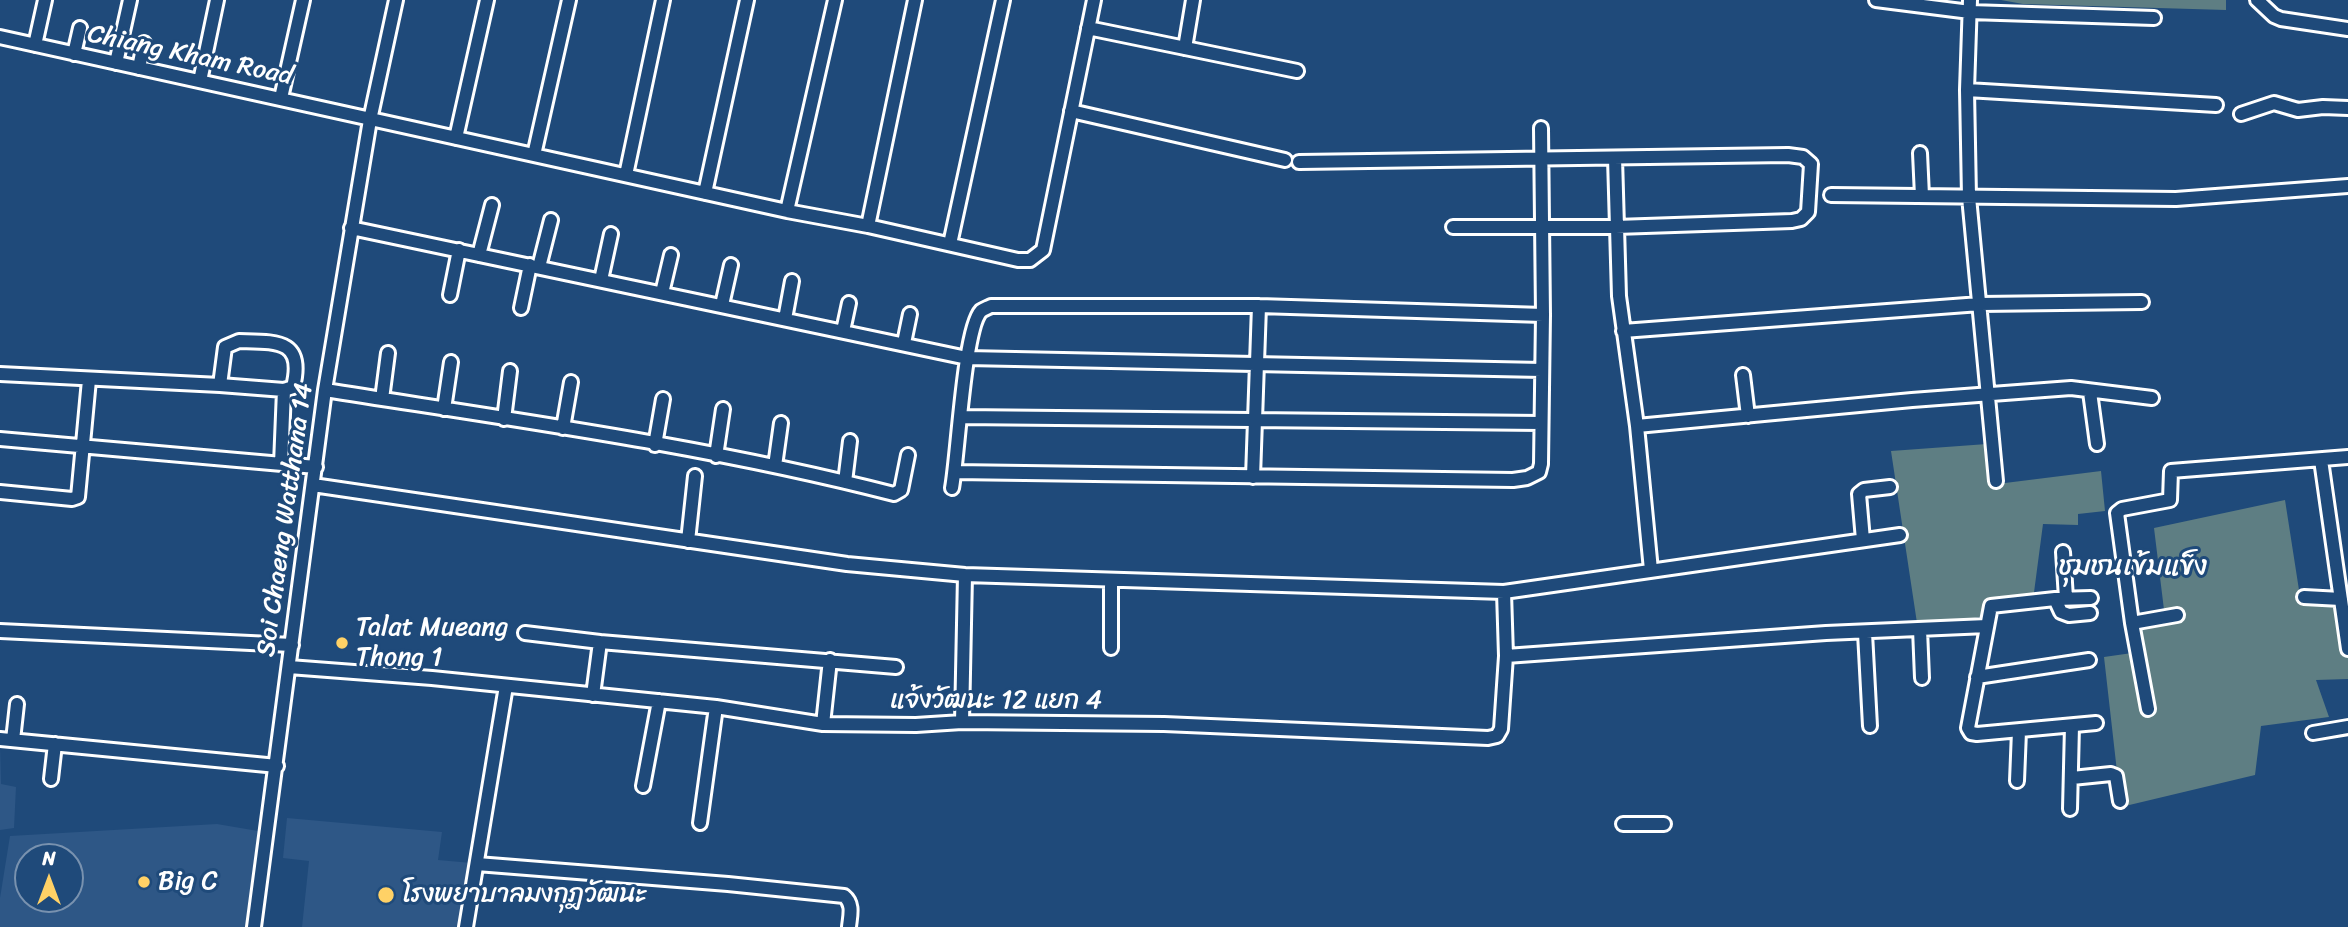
<!DOCTYPE html>
<html>
<head>
<meta charset="utf-8">
<style>
	body { margin:0 }
	#map { position:relative; width:2348px; height:927px; overflow:hidden; background:#1f4a7a; font-family:Sriracha,sans-serif }
	canvas { display:block }
	.north { position:absolute; left:14px; top:843px; width:70px; height:70px; box-sizing:border-box; background:#1f4a7a; border:2px solid #7992af; border-radius:50%; rotate:0deg; font-size:19px; font-weight:700; line-height:28px; text-align:center; color:#fff }
	.north::after { content:''; display:block; margin:auto; width:24px; height:32px; background:#ffd166; clip-path:polygon(50% 0,100% 100%,50% 72%,0 100%) }
</style>
</head>
<body>
<div id="map">
<canvas width="2348" height="927"></canvas>
<div class="north">N</div>
</div>
<script>
const ctx = document.querySelector('canvas').getContext('2d');
ctx.lineJoin = 'round';
function paint(path, color) { ctx.fillStyle = color; ctx.fill(path, 'evenodd'); }
function stroke(path, color, width, dash) { ctx.strokeStyle = color; ctx.lineWidth = width; ctx.lineCap = dash ? 'butt' : 'round'; ctx.setLineDash(dash || []); ctx.stroke(path); }
function drawText(font, color, halo, rows, align = 'center') {
  ctx.font = font + ' Sriracha,"Playpen Sans Thai",sans-serif'; ctx.lineWidth = 6; ctx.setLineDash([]); ctx.textBaseline = 'middle'; ctx.strokeStyle = halo; ctx.fillStyle = color; for (const [text, x, y, turn = 0] of rows) {
    ctx.save(); ctx.translate(x, y); ctx.rotate((+turn || 0) * Math.PI / 180); ctx.textAlign = isNaN(turn) ? turn : align; if (halo) ctx.strokeText(text, 0, 0); ctx.fillText(text, 0, 0); ctx.restore();
  }
}
paint(new Path2D(`
	M0,745l1,39 15,3 -2,41 -14,2z
	M287,818l155,14 -4,28 34,3 -11,64h-159l7,-66 -26,-3z
	M217,824l41,7 -13,96h-245v-29l10,-62zM28,857h42v42h-42z`), '#2e5786');
paint(new Path2D(`
	M2001,0h225v10l-203,-6z
	M1987,444l2,41 112,-14 4,40 -27,3v11l-35,-1 -10,76 -45,1 -3,16 -68,6 -26,-172z
	M2285,500l14,90h49v89l-32,1 13,37 -68,9 -6,49 -134,32 -17,-150 35,-5 -4,-29 30,-5 -11,-90z`), '#5e7e83');
const minor = new Path2D(`
	M1876,0l94,12 184,6
	M1970,0l-3,90 2,107 27,284
	M2257,0l17,16 7,3 67,10
	M1088,28l209,43
	M0,37l787,174 81,15 150,34h12l13,-10 51,-250
	M35,45l10,-45
	M1185,48l8,-48
	M74,54l6,-26
	M116,63l14,-63
	M139,68l5,-25
	M200,81l17,-81
	M1967,90l249,15
	M281,98l22,-98
	M1071,111l214,49
	M2241,114l33,-11 24,7 25,-3 25,1
	M456,138l31,-138
	M1920,153l2,43
	M534,155l35,-155
	M1615,158l4,138 18,130 14,144
	M1299,162l489,-7 15,2 8,7 -3,48 -7,7 -9,2 -176,6h-163
	M626,175l37,-175
	M705,193l42,-193
	M1831,195l345,4 172,-13
	M787,211l48,-211
	M868,226l47,-226
	M351,228l616,130 575,12
	M950,244l53,-244
	M479,255l13,-50
	M539,267l12,-47
	M601,280l10,-46
	M662,293l9,-38
	M450,295l9,-45
	M722,305l9,-40
	M521,308l9,-43
	M785,319l7,-38
	M843,331l6,-28
	M1623,331l357,-27 162,-2
	M239,341c37,1 66,-2 54,46l-9,3 -64,-5 5,-38z
	M904,343l6,-29
	M0,374l220,11
	M1743,375l5,41
	M325,390c190,30 383,56 569,104l7,-4 7,-35
	M2090,392l7,52
	M382,399l6,-46
	M444,409l7,-47
	M961,417l580,6
	M504,419l6,-48
	M1637,426l275,-26 159,-12 81,10
	M563,428l8,-46
	M0,439l316,28
	M655,445l8,-46
	M716,456l7,-47
	M2321,460l27,189
	M281,464l3,-74
	M775,466l6,-43
	M955,472l558,8 14,-2 12,-6 2,-8 2,-149 -2,-187
	M1253,477l6,-171
	M845,482l5,-41
	M313,485l534,79 118,11 539,17 396,-57
	M952,488c6,-32 12,-159 29,-177 3,-2 6,-3 10,-5h268l284,9
	M0,492l72,7 6,-2 11,-117
	M1863,540l-4,-46 5,-4 26,-3
	M688,541l7,-65
	M2063,552l3,46
	M1111,580v68
	M2304,597l37,2
	M2091,598l-36,1 -64,7 -23,122 3,5 6,1 119,-11
	M2055,599l6,13 8,3 21,-2
	M2132,623l45,-8
	M1920,629l2,49
	M0,631l292,14
	M525,633l75,9 296,25
	M1865,633l5,93
	M1506,656l320,-23 161,-7
	M289,667l143,11 284,29 107,17 93,1 46,-3 202,2 324,14 9,-2 4,-7 5,-73 -2,-64
	M1977,677l112,-17
	M593,695l7,-53
	M2148,709l-16,-86 -15,-110 5,-4 48,-9 1,-29 177,-14
	M962,722l3,-147
	M823,724l7,-64
	M2313,733l35,-6
	M0,739l277,27
	M13,740l4,-36
	M2072,778l39,-4 5,2 4,25
	M51,779l4,-35
	M2017,781l2,-50
	M643,786l16,-85
	M2070,809l2,-83
	M700,823l16,-116
	M1623,824h41
	M477,864l251,20 116,12c10,8 6,20 5,31
	M254,927l71,-537 45,-270 26,-120
	M466,927l40,-241`);
stroke(minor, '#fff', 18);
stroke(minor, '#1f4a7a', 12);
for (const [x, y, r, color] of [
	[342,643,7,"#ffd166"],
	[144,882,7,"#ffd166"],
	[386,895,9,"#ffd166"]
]) { const dot = new Path2D(); dot.arc(x, y, r, 0, 2 * Math.PI); ctx.fillStyle = color; ctx.fill(dot); stroke(dot, '#1f4a7a', 2.5); }
drawText('26px', '#fff', '#1f4a7a', [
	["Chiang Kham Road",190,56,12],
	["Soi Chaeng Watthana 14",286,520,-82],
	["แจ้งวัฒนะ 12 แยก 4",996,701]
]);
drawText('26px', '#fff', '#1f4a7a', [
	["Talat Mueang",356,628],
	["Thong 1",356,658],
	["Big C",158,882],
	["โรงพยาบาลมงกุฎวัฒนะ",402,895]
], 'left');
drawText('28px', '#fff', '#1f4a7a', [
	["ชุมชนเข้มแข็ง",2133,568]
]);
</script>
</body>
</html>
